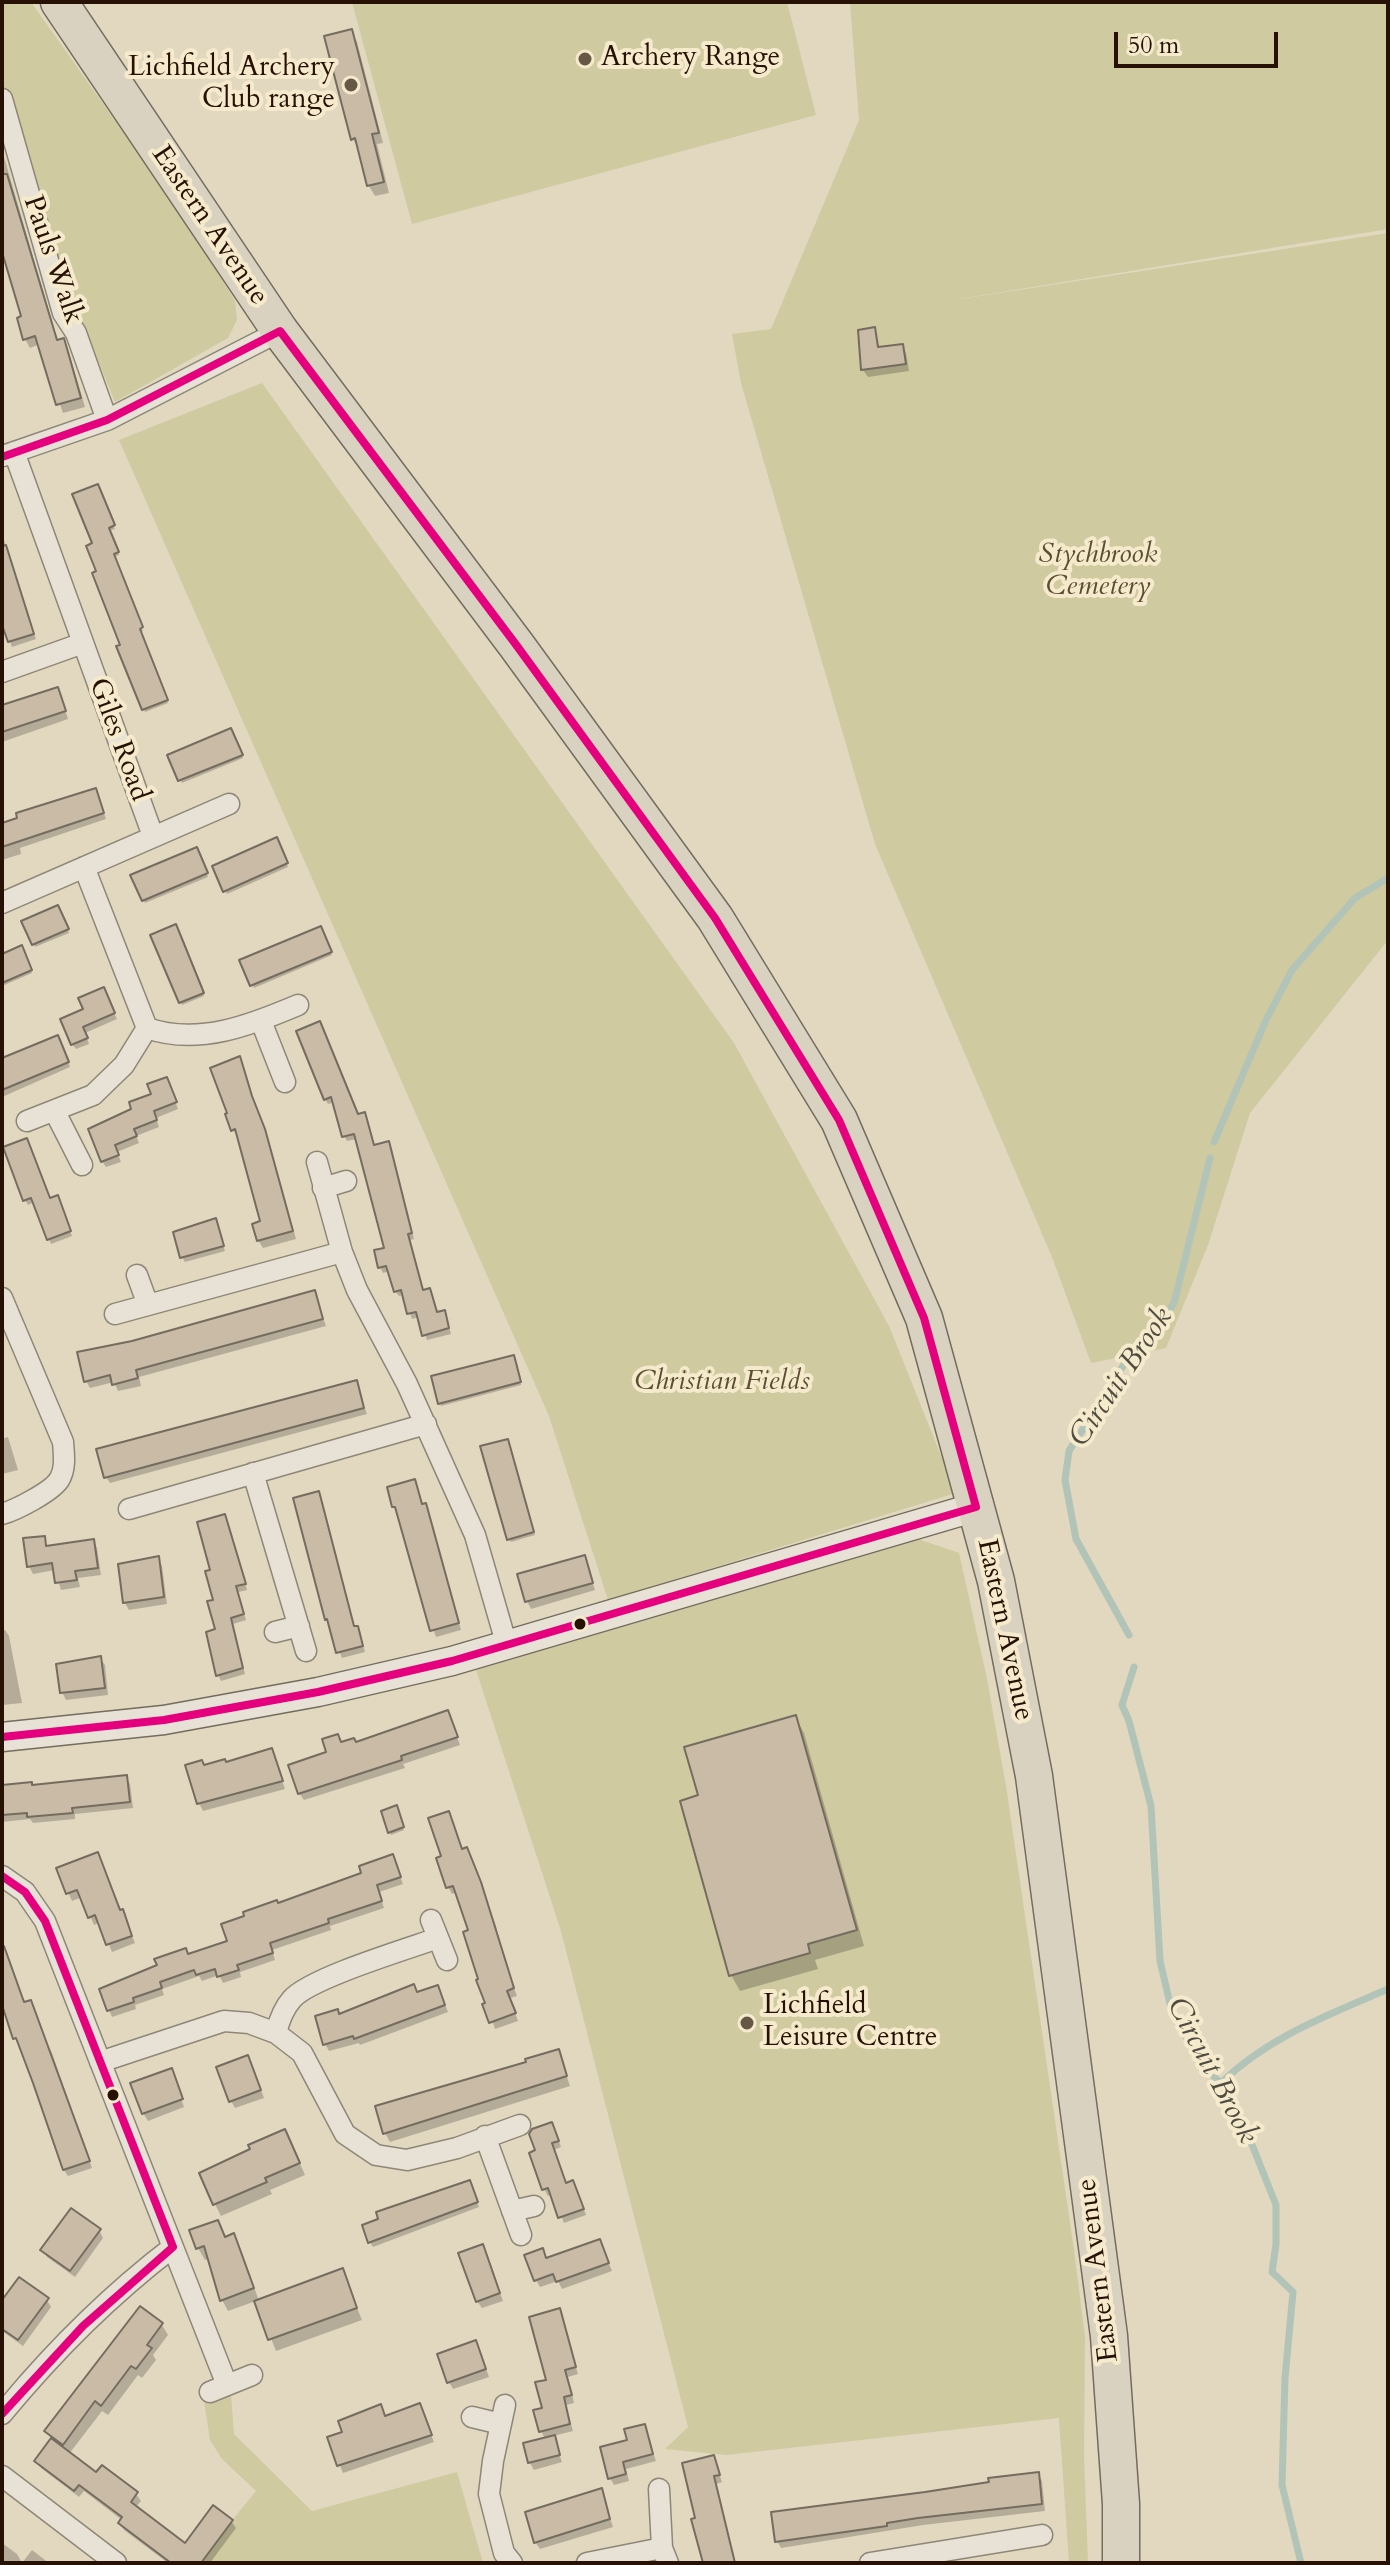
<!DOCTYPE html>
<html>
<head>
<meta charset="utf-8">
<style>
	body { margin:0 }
	#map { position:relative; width:1390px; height:2565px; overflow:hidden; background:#e1d8bf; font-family:Cardo,serif }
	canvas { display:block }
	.frame { position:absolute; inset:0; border:4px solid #261104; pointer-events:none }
	.scale { position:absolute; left:1114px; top:32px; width:164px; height:36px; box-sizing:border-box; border:4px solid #261104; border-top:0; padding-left:10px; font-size:24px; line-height:28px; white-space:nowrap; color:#261104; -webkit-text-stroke:6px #f5eacc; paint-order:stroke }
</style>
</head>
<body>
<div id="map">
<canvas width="1390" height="2565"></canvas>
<div class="frame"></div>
<div class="scale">50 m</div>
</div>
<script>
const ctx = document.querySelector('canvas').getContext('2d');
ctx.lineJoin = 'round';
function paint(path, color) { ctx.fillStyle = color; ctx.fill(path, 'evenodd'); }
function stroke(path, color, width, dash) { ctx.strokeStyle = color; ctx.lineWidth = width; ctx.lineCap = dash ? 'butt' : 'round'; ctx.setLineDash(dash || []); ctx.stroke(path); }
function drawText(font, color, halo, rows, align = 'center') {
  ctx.font = font + ' Cardo,serif'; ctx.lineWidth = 8; ctx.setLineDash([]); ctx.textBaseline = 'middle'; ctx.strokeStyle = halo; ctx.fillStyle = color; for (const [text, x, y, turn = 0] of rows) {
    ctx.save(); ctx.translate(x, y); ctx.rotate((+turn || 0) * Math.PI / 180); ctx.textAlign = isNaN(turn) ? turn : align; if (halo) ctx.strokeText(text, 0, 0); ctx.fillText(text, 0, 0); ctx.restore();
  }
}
paint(new Path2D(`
	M2,2h29l151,213 53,86 2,19 -9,18 -113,64 -29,-71 -18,-23 -66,-216z
	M352,2h435l29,113 -404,109z
	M850,2h538v227l-447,73 447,-69v707l-138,173 -42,132 -42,103 -75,15 -39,-106 -177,-413 -134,-461 -9,-49 39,-5 88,-209z
	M262,383l472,660 155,283 67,167 -348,107 -59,-184 -430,-976z
	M912,1537l47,16 28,126 19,107 68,464 11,87 -1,119 4,107h-19l-10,-145 -333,37 -61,-6 23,-22 -127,-496 -85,-261z
	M203,2395h28l3,39 78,77 145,-39 26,91h-286l59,-72 -34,-32 -12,-19z`), '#cfcaa0');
paint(new Path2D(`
	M351,32l6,10 26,101 -6,1 12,49 -14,3 -6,-10 -9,-35 -7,-12 -26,-101z
	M2,150l56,192 5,-2 5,9 17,58 -22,6 -23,-69 -10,4 -5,-9 -2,-21 -21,-76z
	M874,329l6,20 22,-3 4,7 3,18 -41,6 -5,-7 -2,-17z
	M97,486l18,43 -6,2 10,24 -5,2 29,74 -3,1 28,71 -23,9 -27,-65 4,-1 -23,-74 -5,-28z
	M2,534l34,105 -24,8 -10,-28z
	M61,697l7,22 -66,23v-35z
	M231,731l12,27 -61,25 -12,-27z
	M98,796l8,23 -86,29 1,6 -19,6v-35z
	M276,840l12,27 -61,27 -12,-27z
	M196,849l12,28 -63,26 -12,-27z
	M57,907l12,26 -34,14 -11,-25z
	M175,927l29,69 -22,9 -29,-69z
	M320,928l12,27 -78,33 -13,-27z
	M21,948l11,25 -30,13v-30z
	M106,995l11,24 -32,14 4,11 -13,5 -4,-5 14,-34z
	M299,1032l59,84 6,-1 11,32 13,-3 3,5 23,90 -4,1 14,52 5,-1 8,23 10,4 4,16 -24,6 -8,-23 -7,2 -8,-24 -5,1 -4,-5 -5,-20 -7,2 -3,-6 6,-18 -29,-110 -10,2 -3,-5 -9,-34 -7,2 -3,-5z
	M60,1042l10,25 -68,30v-37z
	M169,1086l9,23 -22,9 3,9 -23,9 3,7 -22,9 4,10 -15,5 -4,-6 32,-51z
	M255,1106l13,32 28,101 -33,9 -5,-8 4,-17 -23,-86 -6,-7 -6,-15z
	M6,1148l44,52 9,2 13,34 -21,8 -17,-42 -6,3 -3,-5z
	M215,1221l10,30 -40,11 -3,-5z
	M314,1292l12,34 -187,51 2,9 -23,5 -4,-9 -24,6 -4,-7 46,-38z
	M514,1360l7,25 -80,21 -1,-3z
	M356,1383l11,31 -257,69 -4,-6z
	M8,1437l10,33 -16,4v-35z
	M508,1444l27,91 -24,7 -2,-3z
	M415,1482l8,24 6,7 32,117 -25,7 -42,-130z
	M318,1493l37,135 5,6 5,18 -23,6 -15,-39z
	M228,1523l19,67 -9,2 8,28 -13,4 12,50 -24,7 -3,-6 -6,-103z
	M43,1538l5,9 45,-6 4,7 4,27 -23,3 2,9 -19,3 -6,-20 -22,4 -4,-8z
	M584,1557l11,33 -64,19 -4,-8z
	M158,1558l4,8 5,38 -38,6 -4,-7z
	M2,1630h3l4,6 13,67 -20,2z
	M100,1658l5,7 3,30 -42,5 -4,-8z
	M448,1713l12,32 -57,19 2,4 -101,32 -5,-7 30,-39 13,-10h14z
	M795,1717l9,16 60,213 -49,14 3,9 -78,22 -9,-16 -30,-178z
	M271,1750l14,39 -82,22 -4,-8 27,-39z
	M126,1777l4,7 3,24 -58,6v5l-42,4 -3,-4 -28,3v-35h31z
	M398,1811l6,19 -13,5 -1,-3z
	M462,1851l8,6 26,69 7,32 14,38 -7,2 8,23 -23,8 -16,-48 -9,-50 -12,-39 -6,2 -4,-7 -5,-29z
	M98,1854l37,89 -23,9 -12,-30 -6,3 -12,-28 -10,4 -14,-32z
	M392,1856l11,28 -24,8 5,16 -54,18 1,4 -59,20 3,10 -35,12 1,5 -18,6 -4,-8 -17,6 -3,-5 -37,13 2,6 -29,10 1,4 -24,8 -3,-7 79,-54 42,-14 48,-37 86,-30z
	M9,1962l16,42 27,49 40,115 -24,8 -4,-6 -44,-126 -5,-6 -13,-36v-38z
	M417,1994h24l7,18 -88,33 -1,-2 -30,8 -4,-7 15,-28z
	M558,2051l12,35 -180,56 -5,-9z
	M252,2065l12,33 -29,10 -4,-7z
	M172,2075l12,32 -36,14 -5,-8z
	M555,2131l6,16 -7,3 12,35 10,4 10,26 -22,8 -12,-29 -4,2 -4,-7 -13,-35 7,-2z
	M291,2143l14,32 -35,15 2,4 -51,22 -6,-12z
	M472,2188l7,19 -106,40 -3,-5 11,-22z
	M217,2222l9,16 7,-2 7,11 19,54 83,-30 20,49 -86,31 -20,-50 -28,10 -6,-11 -12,-42 -5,2 -7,-12z
	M99,2230l4,8 -28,39 -28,-20 -4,-7z
	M603,2249l9,22 -50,18 -4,-8 -18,6 -4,-7 11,-20z
	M486,2254l17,47 -21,7 -5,-7z
	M47,2300l4,7 -28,39 -21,-15v-28z
	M559,2311l19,63 -10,3 6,26 -8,2 7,26 -20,5 9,26 -28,8 -4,-7 15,-24 -4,-8z
	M162,2325l6,10 -15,20 3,5 -14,18 -4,-3 -30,40 -6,-4 -33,43 28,21 39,19 5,7 -6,7 50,38 46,-25 5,7 -26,35h-42l-44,-33 -4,-7 2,-3 -38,-29 -5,6 -38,-29 -4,-7 15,-21 -5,-9z
	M479,2349l10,28 -36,12 -4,-7z
	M419,2405l15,37 -91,31 -14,-35z
	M644,2426l12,35 -30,8 3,12 -15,4 -4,-7 19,-37z
	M713,2457l9,25 -6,2 19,79h-30l-8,-44z
	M1038,2474l4,7 3,30 -122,14 -142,23 -4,-7z
	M601,2490l12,37 -73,22 -5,-7z
	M2,2543l15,11 5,9 10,-13 17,13h-47z`), '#0003');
stroke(new Path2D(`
	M1214,1142l52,-122 26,-50 63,-72 33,-20
	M1129,1635l-53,-96 -11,-59 4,-29 61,-96 22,-21 22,-31 36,-145
	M1134,1667l-12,38 7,16 22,85 9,155 12,51 29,53 20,18 22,39 33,83v39l-4,28 21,20 -8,86 -3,107 19,78
	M1221,2083c47,-46 107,-68 167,-94`), '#b1c4b7', 7);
const building = new Path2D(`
	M352,29l27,104 -7,1 12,48 -17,4 -12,-48 -4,2 -27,-104z
	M2,174h5l50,166 7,-2 17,60 -25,7 -21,-69 -12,4 -6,-22 4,-2 -19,-64z
	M875,327l3,20 25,-3 3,20 -45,6 -3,-40z
	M98,484l17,41 -6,3 10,24 -5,2 29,73 -3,2 28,71 -26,10 -26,-64 4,-1 -28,-72 4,-2 -10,-25 6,-3 -20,-49z
	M6,545l28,89 -26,8 -6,-17v-79z
	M58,687l8,24 -64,21v-27z
	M231,728l12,27 -65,26 -11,-26z
	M96,788l8,25 -102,34v-24l15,-5 -1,-5z
	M277,837l11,26 -65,29 -11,-26z
	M197,847l11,26 -66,28 -12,-26z
	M58,905l11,24 -37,16 -11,-24z
	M176,924l28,69 -25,10 -29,-68z
	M321,926l11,26 -82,34 -11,-26z
	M22,945l10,25 -30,13v-29z
	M104,987l11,26 -32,14 5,11 -17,7 -11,-26 23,-10 -5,-11z
	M320,1021l38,93 7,-2 9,33 15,-4 23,92 -4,1 15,56 7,-2 7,24 8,-2 4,18 -27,8 -6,-24 -9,2 -6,-24 -7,2 -8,-26 -8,2 -4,-18 10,-2 -30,-114 -12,3 -11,-40 -7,3 -28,-69z
	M58,1035l11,27 -67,28v-32z
	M240,1056l12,40 13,33 28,102 -36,10 -5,-17 8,-3 -25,-92 -4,2 -6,-17 2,-1 -17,-45z
	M167,1077l10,25 -23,9 3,9 -23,9 3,7 -22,9 4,10 -18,7 -13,-33 43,-20 -2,-7 22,-8 -4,-10z
	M27,1138l23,60 8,-3 13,36 -24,9 -16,-42 -8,3 -20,-54z
	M216,1218l8,28 -44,12 -7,-26z
	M315,1290l8,29 -187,51 2,8 -26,7 -2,-10 -26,7 -7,-30 55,-11z
	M514,1355l7,27 -83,22 -7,-28z
	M357,1380l7,28 -260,70 -8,-29z
	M508,1439l26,93 -27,8 -27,-94z
	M415,1479l7,25 4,-1 33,120 -29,8 -35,-124h-3l-5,-20z
	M319,1491l35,135h4l5,20 -27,7 -9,-34 -2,1 -32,-122z
	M225,1514l21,70 -10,2 8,28 -13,4 12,50 -27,8 -10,-44 9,-3 -8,-28 6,-1 -8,-29 5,-1 -13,-48z
	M45,1536l1,10 48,-7 4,29 -23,3 2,9 -22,3 -3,-20 -25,4 -4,-29z
	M585,1555l8,28 -68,19 -8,-28z
	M159,1556l5,41 -41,6 -5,-39z
	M101,1656l4,32 -45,5 -4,-29z
	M448,1710l10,27 -57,19 1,4 -104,34 -10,-29 38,-13 -4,-13 16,-5 3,8 13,-4 2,4z
	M796,1715l61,215 -49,14 2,9 -81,23 -49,-175 18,-6 -14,-48z
	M272,1748l11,33 -86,23 -12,-39 17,-5 2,5 21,-6 1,3z
	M127,1775l3,27 -58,6 1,5 -46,4v-4l-25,2v-30l30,-3v3z
	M397,1805l7,22 -16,6 -7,-22z
	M449,1811l13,38 5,-2 14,35 33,106 -7,3 9,22 -27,10 -7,-19 3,-1 -9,-23 2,-1 -15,-47 5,-2 -15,-44 -7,2 -10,-30 5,-2 -13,-38z
	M98,1852l22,58 3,-1 9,27 -26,9 -11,-30 -7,3 -11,-28 -11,4 -10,-26z
	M393,1854l8,23 -24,8 5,16 -54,18 1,4 -59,20 3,10 -36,12 2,5 -22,7 -2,-8 -19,6 -2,-5 -34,12 2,6 -29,10 1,4 -27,9 -8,-22 58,-24 -3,-6 32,-11 2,6 39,-13 -6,-17 23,-8 -1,-4 34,-12 1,3 83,-30 -2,-7z
	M2,1946h2l20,56 7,-2 59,161 -27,9 -30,-87 -17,-45 -3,1 -11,-34z
	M414,1984l3,8 21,-7 7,20 -91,34 -1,-3 -30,9 -8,-29 23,-7 1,5z
	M559,2049l8,27 -184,58 -8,-28 151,-44 -1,-3z
	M248,2055l13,35 -32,12 -13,-35z
	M172,2068l11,31 -41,15 -12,-31z
	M552,2122l7,19 -7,2 14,40 7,-3 11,29 -26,9 -10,-30 -6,2 -13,-37 6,-3 -6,-16 3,-5z
	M285,2129l15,34 -35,15 2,4 -54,23 -14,-32 51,-24 -2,-4z
	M470,2180l8,22 -110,41 -6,-18 16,-6 -2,-7z
	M71,2208l30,21 -31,42 -30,-21z
	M218,2220l7,17 9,-4 20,55 -34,13 -16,-55 -8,3 -7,-19z
	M600,2239l9,24 -53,19 -3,-8 -19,7 -10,-26 19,-7 3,10z
	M483,2244l17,49 -24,9 -18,-49z
	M343,2268l14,40 -89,32 -14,-39z
	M19,2277l30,21 -31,42 -16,-11v-29z
	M140,2306l23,17 -16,22 5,3 -16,21 -5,-3 -30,40 -6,-5 -32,44 -19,-14z
	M560,2308l16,59 -11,3 7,25 -8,2 6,27 -31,8 -6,-22 9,-2 -7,-26 11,-2 -17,-63z
	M476,2340l10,29 -39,14 -10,-29z
	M420,2403l12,32 -95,31 -10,-29 15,-5 -4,-11 43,-17 4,12z
	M645,2424l8,30 -30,8 3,12 -18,5 -8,-32 27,-7 -3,-11z
	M555,2435l5,20 -32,8 -5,-20z
	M51,2438l45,34 6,-7 36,27 -7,10 54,41 28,-38 20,15 -32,43h-30l-53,-40 4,-6 -43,-32 -5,6 -40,-30z
	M714,2455l6,20 -6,1 21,87h-32l-12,-44 4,-1 -13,-55z
	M1039,2472l3,32 -124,14 -31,5v3l-112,16 -4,-30 154,-20 64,-10 -1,-4z
	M602,2488l8,31 -76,24 -9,-31z`);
paint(building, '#cabba7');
stroke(building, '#746c5e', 2);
const street = new Path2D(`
	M2,99l61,214 13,20 31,87
	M14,452l139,384
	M3,456l104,-36 173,-89
	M2,672l81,-29
	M84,867l63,161c51,18 104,-3 151,-23
	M2,903l227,-99
	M261,1021l24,61
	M55,1112l27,53
	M27,1121l66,-26 31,-30 23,-37
	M317,1162l25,90 15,38 50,94 68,151 32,111
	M323,1188l23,-7
	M137,1275l11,30
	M2,1298l61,144c1,12 3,27 -4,38 -8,12 -43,30 -57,34
	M115,1314l227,-62
	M253,1473l53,178
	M129,1509l297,-85
	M275,1632l24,-6
	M2,1876l23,16 20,29 182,464
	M431,1920l16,40
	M276,2033c3,-12 7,-24 16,-34 18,-21 115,-50 146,-61
	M100,2062l124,-41 25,2 27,10 26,20 43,81 31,21 31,5 50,-12 63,-23
	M485,2136l36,99
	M512,2211l22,-5
	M210,2392l42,-17
	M505,2405l-12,56 -4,33 15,59 8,10
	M2,2414c51,-62 107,-118 171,-167
	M472,2417l29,7
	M2,2476l114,87
	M659,2489l3,59 6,15
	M587,2563l75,-15
	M870,2563l172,-28`);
const secondary = new Path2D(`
	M2,1737l162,-17 154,-28 134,-31 524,-154`);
const highway = new Path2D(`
	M59,2l221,329 237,315 198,272 124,202 85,198 72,263 38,195 75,560 12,168v59`);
stroke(street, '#8e8777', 23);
stroke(secondary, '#746c5e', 31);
stroke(highway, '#746c5e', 39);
stroke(street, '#e7e2d5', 20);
stroke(secondary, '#e7e2d5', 28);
stroke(highway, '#dad2c1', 36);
stroke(new Path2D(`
	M2,457l105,-37 173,-89 237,315 198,272 124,202 85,198 52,189 -524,154 -134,31 -154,28 -162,17
	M2,1876l23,16 20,29 128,326 -90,79 -81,88`), '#e5007d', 8);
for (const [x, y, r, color] of [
	[585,59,8,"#675745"],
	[351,85,8,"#675745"],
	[580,1624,7,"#261104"],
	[747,2023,8,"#675745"],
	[113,2095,7,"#261104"]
]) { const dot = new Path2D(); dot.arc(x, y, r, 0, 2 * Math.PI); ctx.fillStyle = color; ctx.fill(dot); stroke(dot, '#f5eacc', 3); }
drawText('28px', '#261104', '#f5eacc', [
	["Archery Range",601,59],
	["Lichfield Archery",335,69,"right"],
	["Club range",335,101,"right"],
	["Lichfield",763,2007],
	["Leisure Centre",763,2039]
], 'left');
drawText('28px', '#261104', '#f5eacc', [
	["Eastern Avenue",209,226,56],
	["Pauls Walk",52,260,71],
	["Giles Road",118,740,70],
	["Eastern Avenue",1004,1630,78],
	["Eastern Avenue",1099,2270,-97]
]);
drawText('italic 28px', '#5c4e32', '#f5eacc', [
	["Stychbrook",1098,556],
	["Cemetery",1098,588],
	["Christian Fields",722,1383]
]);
drawText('italic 30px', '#4f4c41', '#f5eacc', [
	["Circuit Brook",1122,1378,-56],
	["Circuit Brook",1211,2071,62]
]);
</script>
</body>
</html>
